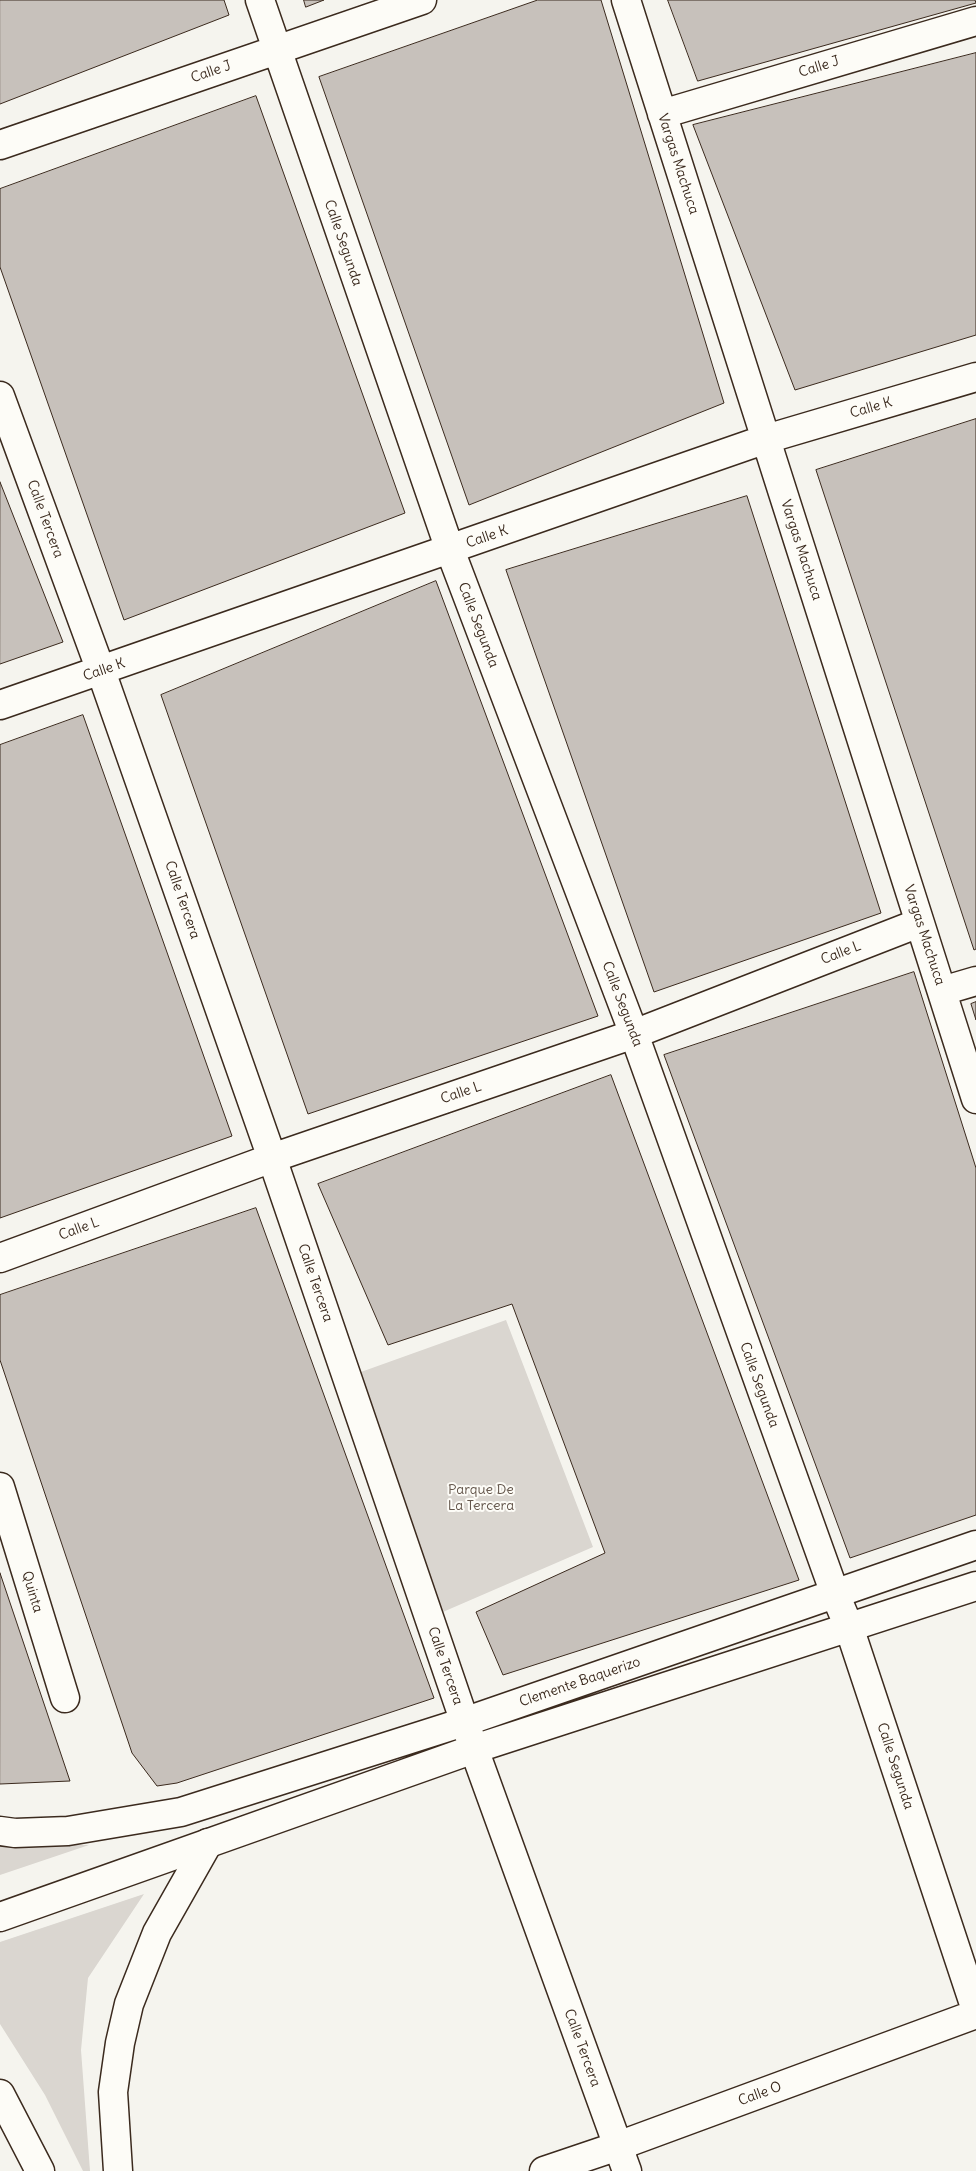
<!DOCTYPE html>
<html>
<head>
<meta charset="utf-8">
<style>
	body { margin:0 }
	canvas { display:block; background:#f5f4ee }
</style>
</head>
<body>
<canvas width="976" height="2171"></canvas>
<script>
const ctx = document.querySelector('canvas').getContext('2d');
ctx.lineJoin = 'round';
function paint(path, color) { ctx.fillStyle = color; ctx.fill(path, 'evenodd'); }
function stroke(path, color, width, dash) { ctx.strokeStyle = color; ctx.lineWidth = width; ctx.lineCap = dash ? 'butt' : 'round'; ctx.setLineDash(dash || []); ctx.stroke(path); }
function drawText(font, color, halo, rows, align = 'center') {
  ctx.font = font + ' Delius,sans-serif'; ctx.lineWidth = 4; ctx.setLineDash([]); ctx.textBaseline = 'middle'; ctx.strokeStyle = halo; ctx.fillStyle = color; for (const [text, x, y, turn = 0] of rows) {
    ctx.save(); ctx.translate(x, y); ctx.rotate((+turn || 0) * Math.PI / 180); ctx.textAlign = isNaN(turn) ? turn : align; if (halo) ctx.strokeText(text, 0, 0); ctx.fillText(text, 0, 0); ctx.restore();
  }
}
paint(new Path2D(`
	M506,1320l87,227 -164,71 -82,-241z
	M0,1845h89l-89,30z
	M144,1894l-56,84 -7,72 9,121h-7l-38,-76 -45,-71v-82z`), '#dad6d0');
const building = new Path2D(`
	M0,0h224l5,15 -229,89z
	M304,0h20l-18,7z
	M538,0h63l123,403 -255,102 -150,-428z
	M668,0h307l1,3 -278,78z
	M976,53v282l-181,55 -102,-265z
	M256,96l149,417 -281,107 -124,-353v-78z
	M976,419v530l-2,1 -158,-480z
	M0,482l63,160 -63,22z
	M747,496l134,417 -227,79 -148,-422z
	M436,581l162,435 -290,98 -147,-419z
	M83,715l149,421 -232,82v-473z
	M914,972l62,196v347l-126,43 -186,-503z
	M976,1002v18l-5,-16z
	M611,1075l188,505 -296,95 -27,-63 129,-59 -93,-249 -124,41 -70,-161z
	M256,1208l178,490 -257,85 -20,3 -25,-33 -132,-393v-65z
	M0,1573l70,208 -70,3z`);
paint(building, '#c7c1bb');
stroke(building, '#3b2a1e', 1);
const minor = new Path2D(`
	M260,0l190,550 184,484 201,560 14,33 127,383
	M626,0l350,1099
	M662,114l314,-93
	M0,145l422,-145
	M0,396l101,275 171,487 202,591 153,422
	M0,705l766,-266 210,-62
	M942,991l34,-10
	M0,1258l272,-100 362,-124 285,-111
	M0,1487l65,211
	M544,2171l74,-25 358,-132`);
const primary = new Path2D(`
	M0,1831l15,2 53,-2 113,-19 283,-90 512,-177
	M0,1917l474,-168 502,-163`);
const trunk = new Path2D(`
	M0,2094l40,77
	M118,2171l-5,-79 7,-49 9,-39 28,-71 51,-90`);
stroke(minor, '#3b2a1e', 31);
stroke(primary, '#3b2a1e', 31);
stroke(trunk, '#3b2a1e', 31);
stroke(minor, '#fdfcf7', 28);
stroke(primary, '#fdfcf7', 28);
stroke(trunk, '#fdfcf7', 28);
drawText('14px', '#3b2a1e', '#fdfcf7', [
	["Calle J",819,67,-17],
	["Calle J",211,72,-19],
	["Vargas Machuca",678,164,72],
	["Calle Segunda",343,243,71],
	["Calle K",871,408,-16],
	["Calle Tercera",45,519,70],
	["Calle K",487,537,-19],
	["Vargas Machuca",801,550,72],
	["Calle Segunda",478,625,69],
	["Calle K",104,670,-19],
	["Calle Tercera",182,900,71],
	["Vargas Machuca",924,935,72],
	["Calle L",841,953,-21],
	["Calle Segunda",622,1004,69],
	["Calle L",461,1093,-19],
	["Calle L",79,1229,-20],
	["Calle Tercera",315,1283,71],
	["Calle Segunda",759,1385,70],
	["Quinta",32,1592,73],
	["Calle Tercera",445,1666,71],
	["Clemente Baquerizo",580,1682,-19],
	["Calle Segunda",895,1766,72],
	["Calle Tercera",582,2048,70],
	["Calle O",760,2094,-20]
]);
drawText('14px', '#63554a', '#fdfcf7', [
	["Parque De",481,1490],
	["La Tercera",481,1506]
]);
</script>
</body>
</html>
